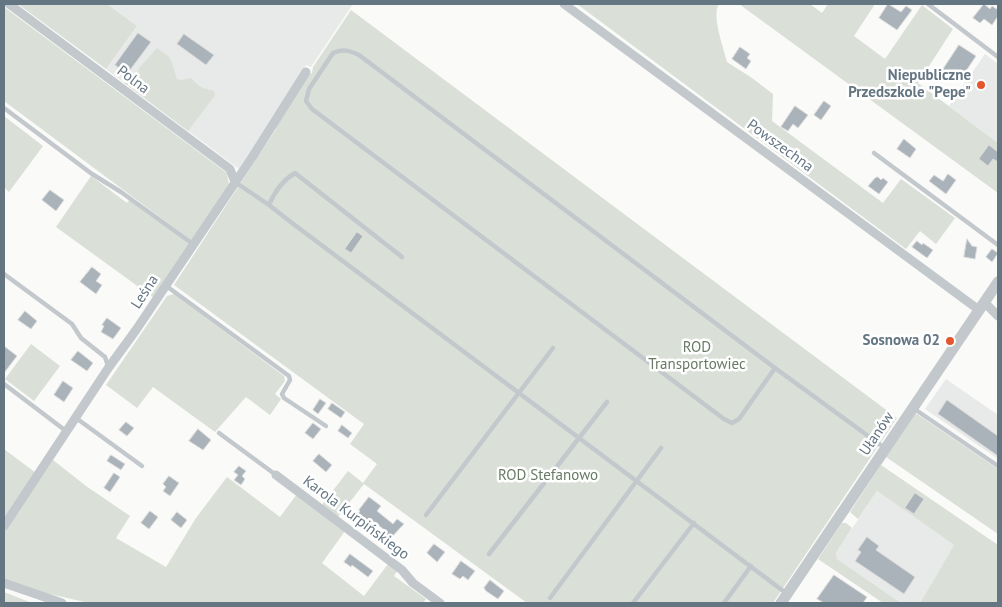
<!DOCTYPE html>
<html>
<head>
<meta charset="utf-8">
<style>
	body { margin:0 }
	#map { position:relative; width:1002px; height:607px; overflow:hidden; background:#fafaf8; font-family:"PT Sans",sans-serif }
	canvas { display:block }
	.frame { position:absolute; inset:0; border:5px solid #657683; pointer-events:none }
</style>
</head>
<body>
<div id="map">
<canvas width="1002" height="607"></canvas>
<div class="frame"></div>
</div>
<script>
const ctx = document.querySelector('canvas').getContext('2d');
ctx.lineJoin = 'round';
function paint(path, color) { ctx.fillStyle = color; ctx.fill(path, 'evenodd'); }
function stroke(path, color, width, dash) { ctx.strokeStyle = color; ctx.lineWidth = width; ctx.lineCap = dash ? 'butt' : 'round'; ctx.setLineDash(dash || []); ctx.stroke(path); }
function drawText(font, color, halo, rows, align = 'center') {
  ctx.font = font + ' "PT Sans",sans-serif'; ctx.lineWidth = 5; ctx.setLineDash([]); ctx.textBaseline = 'middle'; ctx.strokeStyle = halo; ctx.fillStyle = color; for (const [text, x, y, turn = 0] of rows) {
    ctx.save(); ctx.translate(x, y); ctx.rotate((+turn || 0) * Math.PI / 180); ctx.textAlign = isNaN(turn) ? turn : align; if (halo) ctx.strokeText(text, 0, 0); ctx.fillText(text, 0, 0); ctx.restore();
  }
}
paint(new Path2D(`
	M107,4h246l-42,63 -5,-2 -36,59 -31,45 -133,-100 31,-43z
	M985,54l13,10v79l-49,-37z
	M946,379l52,36v44l-73,-50z
	M877,491l77,54 -34,58h-19l-64,-44 -1,-6z`), '#e8e9e9');
paint(new Path2D(`
	M18,4h89l30,22 -31,43z
	M577,4h142c-8,11 5,45 8,58l25,16 21,16 -1,27 111,82 18,-24 54,39 -19,26 -16,-13 -14,18z
	M739,4h71l12,9 6,-9h47l-21,32 31,23 37,-54 31,24 -35,54 80,60v50z
	M4,7l223,166 2,12 -37,56 -188,-140z
	M351,10l546,408 -124,185h-246l-163,-119 -27,34 -16,-12 27,-35 15,12 14,-19 -27,-20 14,-20 -190,-139 102,-156 -3,-2 33,-51 6,-3 1,-6z
	M157,48l12,9 3,6 5,16 4,1 10,-2c9,10 11,10 23,13l1,4 -27,36 -64,-48 14,-9 1,-6z
	M4,116l39,30 -34,46 -5,-5z
	M91,176l36,27 2,-3 62,44 -37,54 -98,-71z
	M174,294l110,82 1,5 -10,13 6,5 -11,16 -24,-18 -31,35 -62,-45 -16,21 -31,-23 61,-89z
	M31,344l29,22 -26,35 -29,-22z
	M915,414h2l81,55v65l-112,-77z
	M4,449l32,24 -32,46z
	M53,460l33,26 44,30 -14,22 50,29 30,-49 31,-41 53,40 17,-23 48,37 -23,32 42,33 24,-32 10,6 -4,6 32,23 -3,4h-334l-70,-16 -15,-7v-48z
	M881,465l117,80v58h-78l34,-58 -77,-54 -19,28 -8,-7z
	M842,523h4l6,5 -16,25 1,6 64,44h-18l-65,-44z
	M4,592l28,11h-28z`), '#dadfd7');
const building = new Path2D(`
	M888,4l13,8 5,-6 6,4 -15,20 -18,-12z
	M984,4l6,5 2,-3 6,4v6l-6,9 -8,-6 -4,4 -7,-5z
	M138,33l13,9 -24,32 -12,-9z
	M184,34l30,21 -8,10 -29,-21z
	M959,45l17,11 -14,21 -7,-4 -5,8 -10,-7z
	M740,47l10,7 -3,4 4,3 -5,8 -14,-10z
	M824,101l7,5 -10,14 -7,-5z
	M795,106l13,9 -10,13 -5,-4 -5,7 -7,-4z
	M904,139l12,10 -6,9 -13,-9z
	M989,145l9,7v10l-5,-3 -5,7 -9,-7z
	M948,174l8,6 -10,14 -17,-13 5,-6 9,6z
	M878,177l3,3 2,-2 5,4 -9,12 -11,-8 7,-8z
	M50,190l14,10 -8,11 -14,-11z
	M357,232l6,4 -12,17 -6,-4z
	M967,239l5,7 5,1 -2,12 -11,-2z
	M917,241l5,4 1,-2 10,7 -6,8 -15,-11z
	M992,249l6,4 -6,9 -6,-5z
	M92,267l9,7 -5,7 6,4 -6,9 -16,-12z
	M25,311l12,10 -6,8 -13,-9z
	M107,318l14,10 -8,11 -12,-7 3,-6 -2,-1z
	M4,346l13,10 -13,17z
	M78,351l15,12 -6,8 -16,-11z
	M63,381l10,7 -9,14 -10,-7z
	M320,399l6,4 -8,11 -5,-4z
	M947,400l51,36v20l-60,-42z
	M332,403l13,9 -4,6 -13,-9z
	M126,422l8,6 -7,8 -8,-6z
	M313,423l8,6 -8,10 -8,-6z
	M342,425l10,8 -4,5 -10,-7z
	M198,429l13,11 -8,10 -14,-9z
	M319,454l13,11 -6,7 -13,-11z
	M111,455l14,9 -4,6 -14,-9z
	M239,466l7,5 -4,5 3,3 -4,6 -7,-5 4,-5 -4,-3z
	M114,473l6,4 -10,15 -6,-4z
	M169,476l10,7 -9,13 -7,-5 3,-4 -3,-3z
	M915,493l9,6 -10,15 -9,-6z
	M369,497l12,9 -4,5 16,13 4,-5 7,5 -17,18 -6,-4 5,-7 -17,-13 -3,4 -4,-3h-4v-5l2,-3 -1,-1z
	M150,511l8,6 -9,12 -8,-6z
	M177,512l10,8 -6,8 -10,-8z
	M867,537l12,9 -3,4 39,27 -11,17 -49,-33 6,-9 -3,-2z
	M434,544l11,8 -8,10 -10,-9z
	M350,554l23,17 -5,6 -16,-12 -1,2 -7,-5z
	M461,561l14,10 -7,9 -5,-4 -3,3 -8,-5z
	M834,575l33,22 -4,6h-39l-7,-4z
	M490,580l14,11 -6,8 -12,-8 -2,-3z`);
paint(building, '#aab3b9');
stroke(building, '#dcdcda', 1);
stroke(new Path2D(`
	M928,4l70,53
	M4,108l88,66 29,18 72,52
	M874,153l124,92
	M235,182l34,23
	M402,257l-107,-84c-12,7 -21,20 -26,32l23,18 494,370
	M4,274l68,50 9,14 24,19 3,9
	M165,285l124,91 1,4 -8,14 2,4 42,28
	M775,368l-36,51 -7,4 -8,-4 -412,-310 -6,-8 3,-12 24,-36c10,-5 17,-2 26,2l416,313 111,81
	M4,384l62,47
	M913,408l85,58
	M76,418l66,48
	M219,433l57,42
	M426,515l127,-167
	M489,554l118,-152
	M550,598l111,-150
	M633,603l61,-80
	M724,603l27,-37`), '#c3c8cc', 4.5);
stroke(new Path2D(`
	M9,4l221,165 5,13
	M564,4l415,306
	M984,302l14,14
	M276,475l126,95 11,13 27,20
	M4,526l105,-159 27,-37 117,-174 53,-84
	M4,583l58,20`), '#c3c8cc', 9);
stroke(new Path2D(`
	M781,603l217,-321`), '#c3c8cc', 11);
for (const [x, y, r, color] of [
	[981,85,5,"#e4572e"],
	[950,341,5,"#e4572e"]
]) { const dot = new Path2D(); dot.arc(x, y, r, 0, 2 * Math.PI); ctx.fillStyle = color; ctx.fill(dot); stroke(dot, '#fff', 2); }
drawText('bold 15px', '#657683', '#fff', [
	["Niepubliczne",971,76],
	["Przedszkole \"Pepe\"",971,93],
	["Sosnowa 02",940,341]
], 'right');
drawText('15px', '#657683', '#fff', [
	["Polna",133,80,37],
	["Powszechna",780,146,36],
	["Leśna",145,292,-57],
	["Ułanów",877,434,-56],
	["Karola Kurpińskiego",356,518,37]
]);
drawText('15px', '#687a64', '#fff', [
	["ROD",697,348],
	["Transportowiec",697,365],
	["ROD Stefanowo",548,476]
]);
</script>
</body>
</html>
